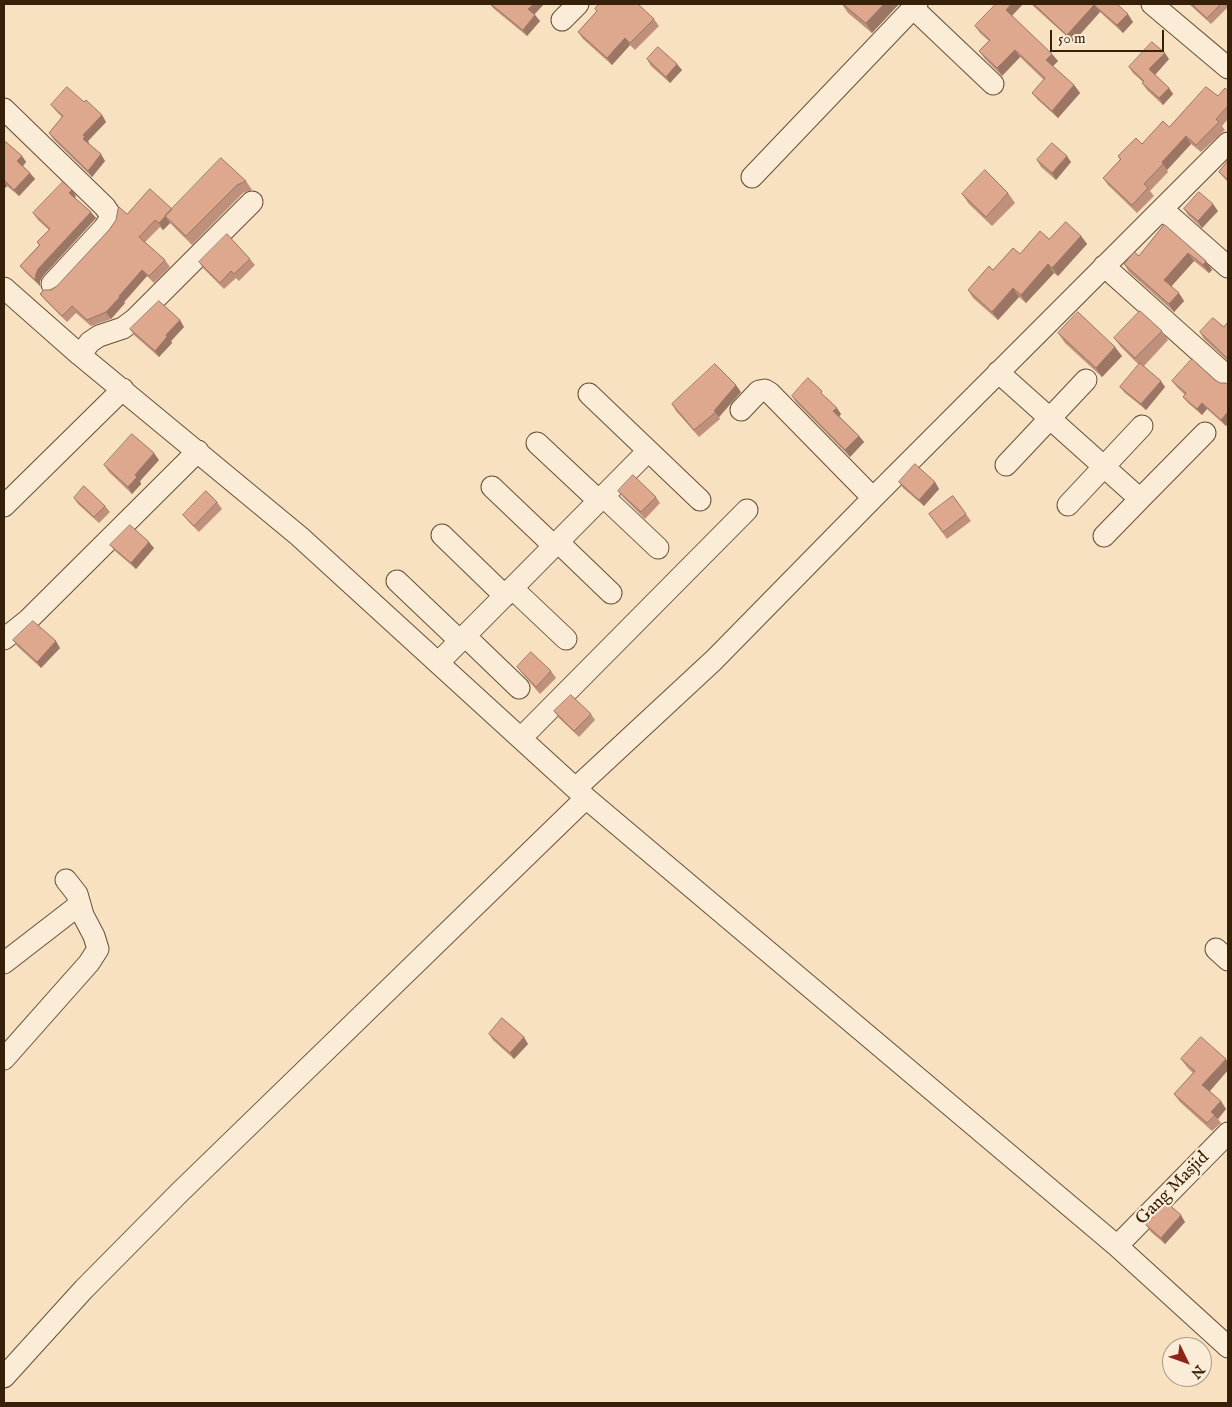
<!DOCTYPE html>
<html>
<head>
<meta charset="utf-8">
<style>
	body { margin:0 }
	#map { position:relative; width:1232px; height:1407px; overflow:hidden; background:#f7e1c1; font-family:"IM FELL English",serif }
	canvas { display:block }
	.frame { position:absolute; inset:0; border:5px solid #362009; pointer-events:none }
	.north { position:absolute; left:1162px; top:1337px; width:50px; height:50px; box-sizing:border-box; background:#faecd7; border:1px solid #ac9a85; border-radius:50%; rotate:132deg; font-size:14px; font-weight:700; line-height:20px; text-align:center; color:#362009 }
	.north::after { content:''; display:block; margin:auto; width:18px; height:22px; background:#8f2418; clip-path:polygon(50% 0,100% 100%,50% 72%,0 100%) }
	.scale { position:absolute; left:1050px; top:30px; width:114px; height:22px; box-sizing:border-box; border:2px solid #362009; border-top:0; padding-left:6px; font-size:15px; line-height:18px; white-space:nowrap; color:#362009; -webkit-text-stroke:4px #faecd7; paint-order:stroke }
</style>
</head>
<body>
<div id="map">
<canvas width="1232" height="1407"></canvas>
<div class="frame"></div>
<div class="north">N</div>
<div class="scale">50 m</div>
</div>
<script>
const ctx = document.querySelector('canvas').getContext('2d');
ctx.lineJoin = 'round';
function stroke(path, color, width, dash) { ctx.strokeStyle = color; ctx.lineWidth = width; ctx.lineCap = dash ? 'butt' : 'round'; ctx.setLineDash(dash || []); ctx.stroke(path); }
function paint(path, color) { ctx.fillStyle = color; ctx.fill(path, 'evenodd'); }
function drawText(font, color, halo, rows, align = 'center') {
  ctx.font = font + ' "IM FELL English",serif'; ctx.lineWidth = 4.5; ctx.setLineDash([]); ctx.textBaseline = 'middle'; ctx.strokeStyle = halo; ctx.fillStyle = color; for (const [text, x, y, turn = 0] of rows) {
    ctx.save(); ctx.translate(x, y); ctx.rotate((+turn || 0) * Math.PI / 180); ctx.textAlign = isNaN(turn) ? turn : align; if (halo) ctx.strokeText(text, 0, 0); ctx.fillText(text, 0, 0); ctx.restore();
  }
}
const minor = new Path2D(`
	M1152,4l76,64
	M913,8l80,76
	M562,20l16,-16
	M4,109l101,98 4,6 1,6 -6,9 -52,56
	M752,177l165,-173
	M1162,209l66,58
	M1104,266l124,111
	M4,288l76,67 219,181 287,262 531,448 111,101
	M80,355l10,-13 9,-6 24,-8 12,-9 117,-117
	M998,372l142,127 65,-66
	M589,394l111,106
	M741,410l18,-19 6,-1 5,3 103,105
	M537,443l62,58
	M1006,465l80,-85
	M492,487l62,59
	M603,496l55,52
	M1068,505l74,-79
	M4,506l119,-117
	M442,535l63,61
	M1104,536l36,-37
	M558,542l53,51
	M397,581l63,60
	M512,588l54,51
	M465,636l54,52
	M4,639l24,-19 170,-169
	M438,663l210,-212
	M521,738l226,-228
	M576,788l138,-128 159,-162 355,-355
	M1216,949l12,11
	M4,963l75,-58
	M4,1059l85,-96 9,-14 -4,-13 -11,-21 -6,-21 -11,-14
	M1117,1246l111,-113
	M4,1377l80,-88 95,-96 407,-395`);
stroke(minor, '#665037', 23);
stroke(minor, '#faecd7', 21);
paint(new Path2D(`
	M490,4h54l-10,10 6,7 -13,15 -34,-28z
	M842,4h57l-27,29 -24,-20z
	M1031,4h86l16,18 -10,11 -23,-21 -27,30z
	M1189,4h39v3l-17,17z
	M595,9l59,10 5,7 -24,24 -5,-5 -18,20 -29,-26 -5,-7 19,-20z
	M1012,16l46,45 -5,5 21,19 6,8 -22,25 -20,-18 -6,-7 12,-13 -24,-23 -18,19 -17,-17 -6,-8 10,-10 -9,-8 -5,-7z
	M647,59l35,11 -12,13 -19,-17z
	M1169,59l-14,16 14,13 4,6 -10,11 -16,-15 -5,-7 1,-1 -10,-9 -4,-6z
	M1228,91v28l-6,7 3,4 -24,22 -10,-8 -24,26 1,2 -18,19 4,5 -17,17 -29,-28 -5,-7 17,-18 -2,-4 24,-12 76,-48z
	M84,102l18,13 4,7 -18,19 1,2 -1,1 17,17 -13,16 -38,-37 -5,-7 13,-16 -6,-6 -5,-6z
	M4,145l18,11 4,6 -3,4 12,13 -16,17 -12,-10 -3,3z
	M1037,160l34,2 -15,18 -15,-13z
	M1228,161v21l-4,-4 -5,-6z
	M246,181l6,9 -9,3 -51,52 -22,-22 -7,7 -3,-3 -15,15 20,18 5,7 -16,16 -7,-7 -23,26 1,1 -14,16 -20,7 -15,-13 -9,9 -22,-22 -5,-6 17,-8 115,-77z
	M1008,193l7,10 -23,23 -23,-22 -7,-10z
	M76,196l-1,2 21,20 -53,58 -3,5v5l-15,-14 -5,-6 19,-21 -2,-3 12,-12 -11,-10 -5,-7z
	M1184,209l34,2 -16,17 -14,-13z
	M1163,226l49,44 -3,3 -15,-12 -23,25 13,15 -10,11 -45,-40 -5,-8 15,-8z
	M1081,236l6,8 -29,32 -4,-3 -28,30 -7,-6 -21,23 -25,-22 -5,-8 25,-20 27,-16 29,-15z
	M250,259l5,6 -16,16 -3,-3 -12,11 -21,-21 -4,-6z
	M1228,322v39l-24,-22 -4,-7 24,-5z
	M184,327l-13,14 1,2 -13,14 -25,-22 -4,-6z
	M1162,331l6,9 -24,26 21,21 -19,23 -21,-17 -5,-6 19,-22 -18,-18 -7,-9z
	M1058,333l64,23 -20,21 -37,-34z
	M1215,380l5,3 8,2v38l-2,3 -19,-17 -5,6 -14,-12 -5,-6 2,-2 -8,-8 -5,-6z
	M741,392l-22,25 1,2 -21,18 -23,-26 -4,-7z
	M792,396l35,2 14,16 -2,2 20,20 5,6 -14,15 -54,-55z
	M159,460l-19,21 1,3 -9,10 -23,-22 -5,-7z
	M899,482h36l4,7 -15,17 -21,-18z
	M618,491l38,6 4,6 -15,16 -22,-22z
	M953,496l18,25 -24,18 -18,-25z
	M74,498l31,8 5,6 -11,11 -21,-19z
	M217,502l5,7 -23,23 -11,-11 -5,-6z
	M110,545l44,3 -18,21 -21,-18z
	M13,640l47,8 -19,20 -24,-22z
	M517,667l34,4 5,7 -16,16 -18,-21z
	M554,711l37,3 4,6 -16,17 -20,-19z
	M489,1034l39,10 -14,15 -21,-19z
	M1181,1059l47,11 -18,21 16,18 -8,10 3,4 -9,8 -32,-29 -6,-8 19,-21 -6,-6z
	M1185,1222l-20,22 -14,-12 -5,-7z`), '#bf907b');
paint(new Path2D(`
	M534,4h10l-11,12 -5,-7z
	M884,4h15l-27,29 -6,-10z
	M1011,4h12l-12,13 -5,-7z
	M1094,5l6,7 -27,30 -6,-7z
	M1128,14l5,8 -10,11 -6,-8z
	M535,15l5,6 -13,15 -4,-6z
	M625,38l5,7 -18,20 -5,-7z
	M1015,50l5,7 -18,19 -5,-8z
	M1165,53l4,6 -15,17 -5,-7z
	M1052,54l6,7 -7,7 -5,-8z
	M677,64l5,6 -12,13 -4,-6z
	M1074,85l6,8 -22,25 -6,-7z
	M1169,88l4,6 -10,11 -4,-7z
	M102,115l4,7 -18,19 1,2 -2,3 -4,-7v-4z
	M1186,136l5,8 -24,26 -5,-8z
	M101,154l4,7 -13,16 -4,-6z
	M22,156l4,6 -4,5 -5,-6z
	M1067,156l4,6 -15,18 -4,-7z
	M30,173l5,6 -16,17 -5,-6z
	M4,181l3,5 -3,3z
	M72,190l4,6 -3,3 -4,-6z
	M1213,204l5,7 -16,17 -4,-7z
	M172,209l-7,7 5,7 -7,7 -4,-7z
	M91,212l5,6 -53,58 -3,5v5l-5,-6 1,-6 2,-5z
	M1081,236l6,8 -29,32 -6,-8z
	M1188,253l6,8 -24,27 -6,-8z
	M1206,261l6,9 -3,3 -6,-8z
	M1048,264l6,9 -28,30 -5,-8z
	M142,270l5,6 -23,26 1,1 -14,16 -5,-7 13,-16z
	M1013,288l6,9 -21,23 -6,-8z
	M1179,293l5,8 -10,11 -5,-8z
	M180,320l4,7 -13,14 1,2 -13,14 -4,-6 11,-16z
	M1115,347l7,9 -20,21 -6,-9z
	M1161,381l4,6 -19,23 -5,-6z
	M736,385l5,7 -22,25 -5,-6z
	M1202,403l5,6 -5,6 -5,-6z
	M837,408l4,6 -3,4 -5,-7z
	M1228,412v11l-2,3 -5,-6z
	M859,436l5,6 -14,15 -5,-7z
	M154,453l5,7 -19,21 1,3 -9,10 -4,-7 7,-12z
	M935,482l4,7 -15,17 -5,-6z
	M149,542l5,6 -18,21 -5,-6z
	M56,641l4,7 -19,20 -4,-6z
	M524,1037l4,7 -14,15 -4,-6z
	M1226,1059l2,4v7l-20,23 -6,-8z
	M1221,1101l5,8 -8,10 -7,-7z
	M1181,1215l4,7 -20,22 -4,-6z`), '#9b7664');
const building = new Path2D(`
	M491,4h43l-6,5 7,6 -12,15z
	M599,4h39l16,15 -24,24 -5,-5 -18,20 -29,-26 19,-21 -2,-2z
	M843,4h41l-18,19z
	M996,4h15l-5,6 46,44 -6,6 28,25 -22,26 -20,-18 13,-15 -30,-28 -18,18 -18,-17 11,-11 -15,-14z
	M1034,4h83l11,10 -11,11 -23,-20 -27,30z
	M1192,4h29l-14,14z
	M1152,42l13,11 -16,16 20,19 -10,10 -17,-15 2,-2 -15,-14z
	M658,47l19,17 -11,13 -19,-18z
	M67,87l17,15 2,-2 16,15 -19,20 2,2 -2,2 18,15 -13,17 -39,-38 14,-17 -12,-11z
	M1206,87l12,9 7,-8 3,3v15l-12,13 3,3 -23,23 -10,-9 -24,26 1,2 -19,20 4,4 -16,17 -29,-27 18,-19 -3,-3 18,-18 6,6 21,-23 6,6z
	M6,142l16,14 -5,5 13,12 -16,17 -10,-10v-35z
	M1052,143l15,13 -15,17 -15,-13z
	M221,158l25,23 -9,4 -51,51 -21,-20z
	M1228,161v19l-9,-8z
	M985,170l23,23 -22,24 -24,-23z
	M63,182l9,8 -3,3 22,19 -53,57 -2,5 -1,6 -15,-14 20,-21 -3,-3 13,-13 -17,-16z
	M150,189l22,20 -13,14 -4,-3 -16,17 26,23 -16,16 -7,-6 -23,26 1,1 -14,15 -19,8 -15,-14 -10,10 -22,-22 4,-4h7l6,-4 52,-56 7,-10 2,-11 1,-2 8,7z
	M1199,192l14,12 -15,17 -14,-12z
	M1066,222l15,14 -29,32 -4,-4 -27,31 -8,-7 -21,24 -24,-22 21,-24 4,4 20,-22 7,6 20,-23 9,8z
	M1165,225l41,36 -3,4 -15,-12 -24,27 15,13 -10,11 -45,-40 10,-12 5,4 24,-30z
	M227,234l23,25 -16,15 -3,-3 -11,12 -21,-21z
	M159,301l21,19 -14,15 1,2 -12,14 -25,-22z
	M1140,311l22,20 -27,27 -21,-20z
	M1078,312l37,35 -19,21 -38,-35z
	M1213,318l11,9 4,-5v37l-28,-27z
	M1192,359l23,21 5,3h6l2,2v27l-7,8 -19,-17 -5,6 -14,-12 3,-4 -14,-12z
	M1140,363l21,18 -20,23 -21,-17z
	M715,364l21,21 -22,26 2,1 -22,18 -22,-26z
	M808,378l14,13 -1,2 16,15 -4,3 26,25 -14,14 -53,-54z
	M132,434l22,19 -19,22 2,2 -9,10 -24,-22z
	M915,464l20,18 -16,18 -20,-18z
	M633,475l23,22 -15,15 -23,-21z
	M84,486l21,20 -11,11 -20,-19z
	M206,491l11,11 -23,24 -11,-11z
	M953,496l13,18 -23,18 -14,-18z
	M130,525l19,17 -18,21 -21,-18z
	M33,621l23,20 -19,21 -24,-22z
	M531,652l20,19 -15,16 -19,-20z
	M571,695l20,19 -17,17 -20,-20z
	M502,1018l22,19 -14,16 -21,-19z
	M1201,1037l25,22 -24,26 19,16 -10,11 4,3 -8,8 -33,-29 21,-23 -14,-12z
	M1167,1203l14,12 -20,23 -15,-13z`);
paint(building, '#dea88f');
stroke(building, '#9b7664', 1);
drawText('18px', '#362009', '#faecd7', [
	["Gang Masjid",1173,1189,-45]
]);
</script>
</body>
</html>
